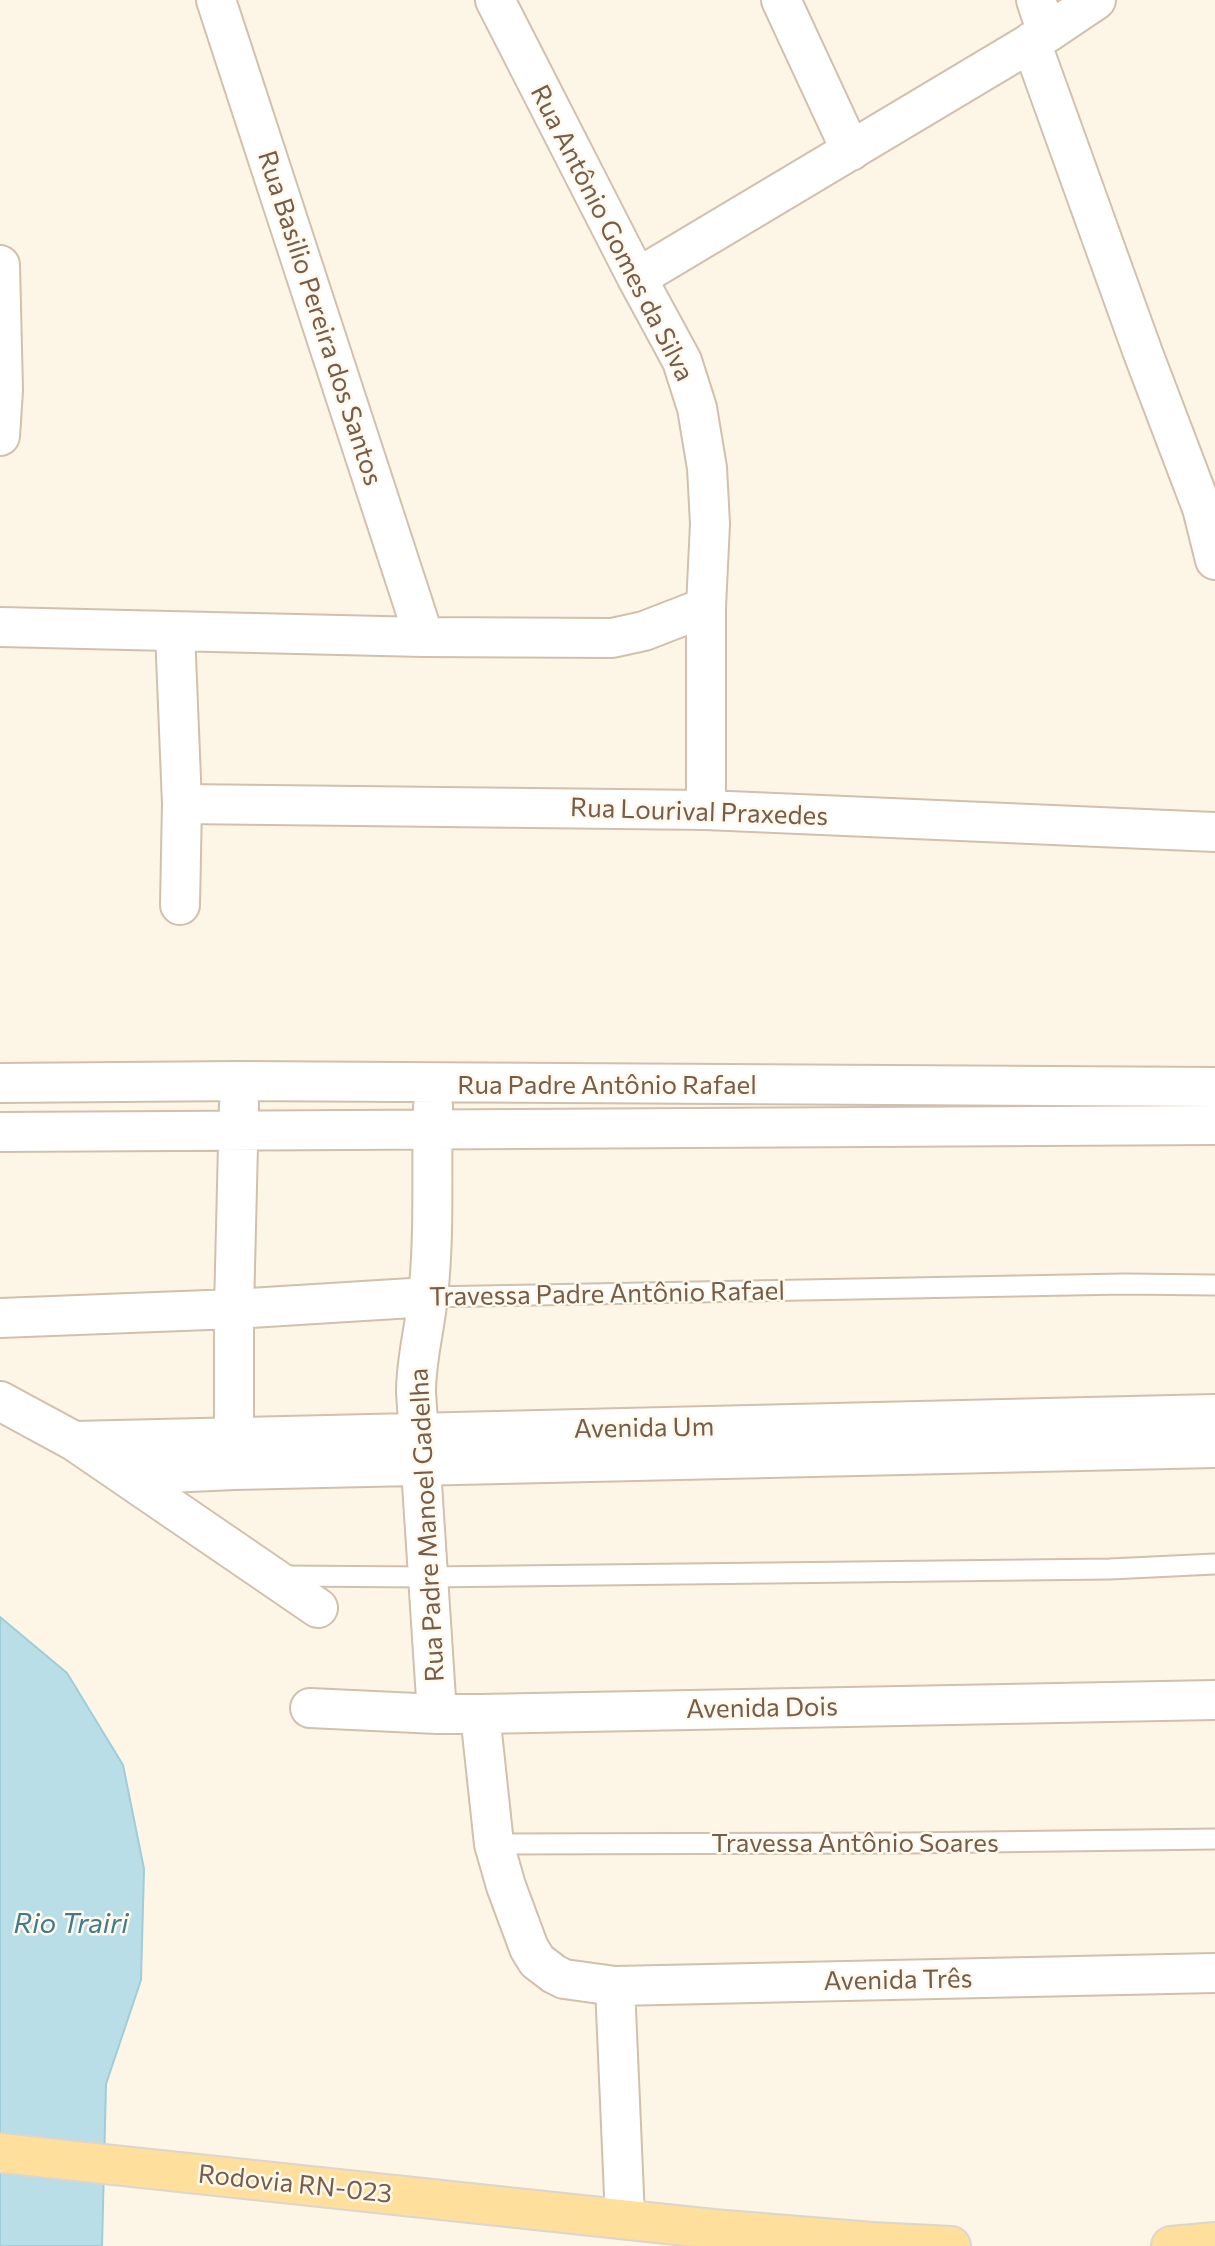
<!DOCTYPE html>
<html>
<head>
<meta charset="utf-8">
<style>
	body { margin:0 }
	canvas { display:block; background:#fdf5e6 }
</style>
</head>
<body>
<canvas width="1215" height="2246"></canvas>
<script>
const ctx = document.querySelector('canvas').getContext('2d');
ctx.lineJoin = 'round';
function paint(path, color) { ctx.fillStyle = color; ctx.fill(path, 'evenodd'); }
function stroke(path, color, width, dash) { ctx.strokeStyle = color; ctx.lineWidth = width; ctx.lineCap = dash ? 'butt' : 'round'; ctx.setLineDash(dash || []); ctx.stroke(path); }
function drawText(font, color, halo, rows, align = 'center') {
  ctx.font = font + ' Commissioner,sans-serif'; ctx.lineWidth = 5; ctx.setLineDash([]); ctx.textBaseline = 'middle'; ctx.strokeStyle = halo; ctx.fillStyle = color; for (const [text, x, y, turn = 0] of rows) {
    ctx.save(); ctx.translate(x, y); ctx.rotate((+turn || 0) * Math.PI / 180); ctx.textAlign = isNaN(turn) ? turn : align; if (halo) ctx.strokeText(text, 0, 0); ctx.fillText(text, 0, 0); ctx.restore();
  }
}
const water = new Path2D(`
	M0,1617l67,56 56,92 21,104 -3,111 -35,104 -4,162h-102z`);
paint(water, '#b9dee8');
stroke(water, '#9fcdda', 2);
const service = new Path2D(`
	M428,1297l696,-13 91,1
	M282,1576l146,1 682,-8 105,-5
	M494,1844l413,-1 308,-4`);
const minor = new Path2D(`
	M216,0l208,637
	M495,0l142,278 45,83 15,47 10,60 3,56 -4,83v203
	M781,0l70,151
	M1036,0l11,33
	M1031,42l112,311 59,155 13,52
	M0,265l3,125 -3,46
	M637,278l410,-245 49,-33
	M0,627l424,10 188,1 32,-7 62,-24
	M175,632l7,172 -2,101
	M182,804l524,6 509,22
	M0,1083l239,-2 976,6
	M433,1106c-2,63 2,126 -5,190 -3,32 -12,63 -12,96l21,322
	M0,1132l1215,-7
	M0,1318l234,-9 194,-12
	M0,1401l74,40 244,167
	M74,1441l1141,-27
	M234,1464v-155l5,-205
	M124,1475l110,-5 981,-22
	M310,1708l127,6h43l735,-14
	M480,1714l14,130 12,42 23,62 8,13 17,13 10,5 51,7 600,-13
	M615,1986l10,232`);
const primary = new Path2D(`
	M0,2153l713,76 159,13 79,4
	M1171,2246l44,-4`);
stroke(service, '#d1c0ad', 23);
stroke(minor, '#d1c0ad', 42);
stroke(primary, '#dcd5d0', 42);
stroke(service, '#fff', 19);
stroke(minor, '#fff', 38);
stroke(primary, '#fedf9c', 38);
drawText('26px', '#775c49', '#fff9ed', [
	["Rua Antônio Gomes da Silva",612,233,63],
	["Rua Basilio Pereira dos Santos",320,318,72],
	["Rua Lourival Praxedes",699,812,2],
	["Rua Padre Antônio Rafael",607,1085],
	["Travessa Padre Antônio Rafael",607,1294,-1],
	["Avenida Um",644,1428,-1],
	["Rua Padre Manoel Gadelha",427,1525,-93],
	["Avenida Dois",762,1708,-1],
	["Travessa Antônio Soares",855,1843],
	["Avenida Três",898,1980,-1],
	["Rodovia RN-023",295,2184,6]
]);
drawText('italic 28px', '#417b8b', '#fff9ed', [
	["Rio Trairi",71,1924]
]);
</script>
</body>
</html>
